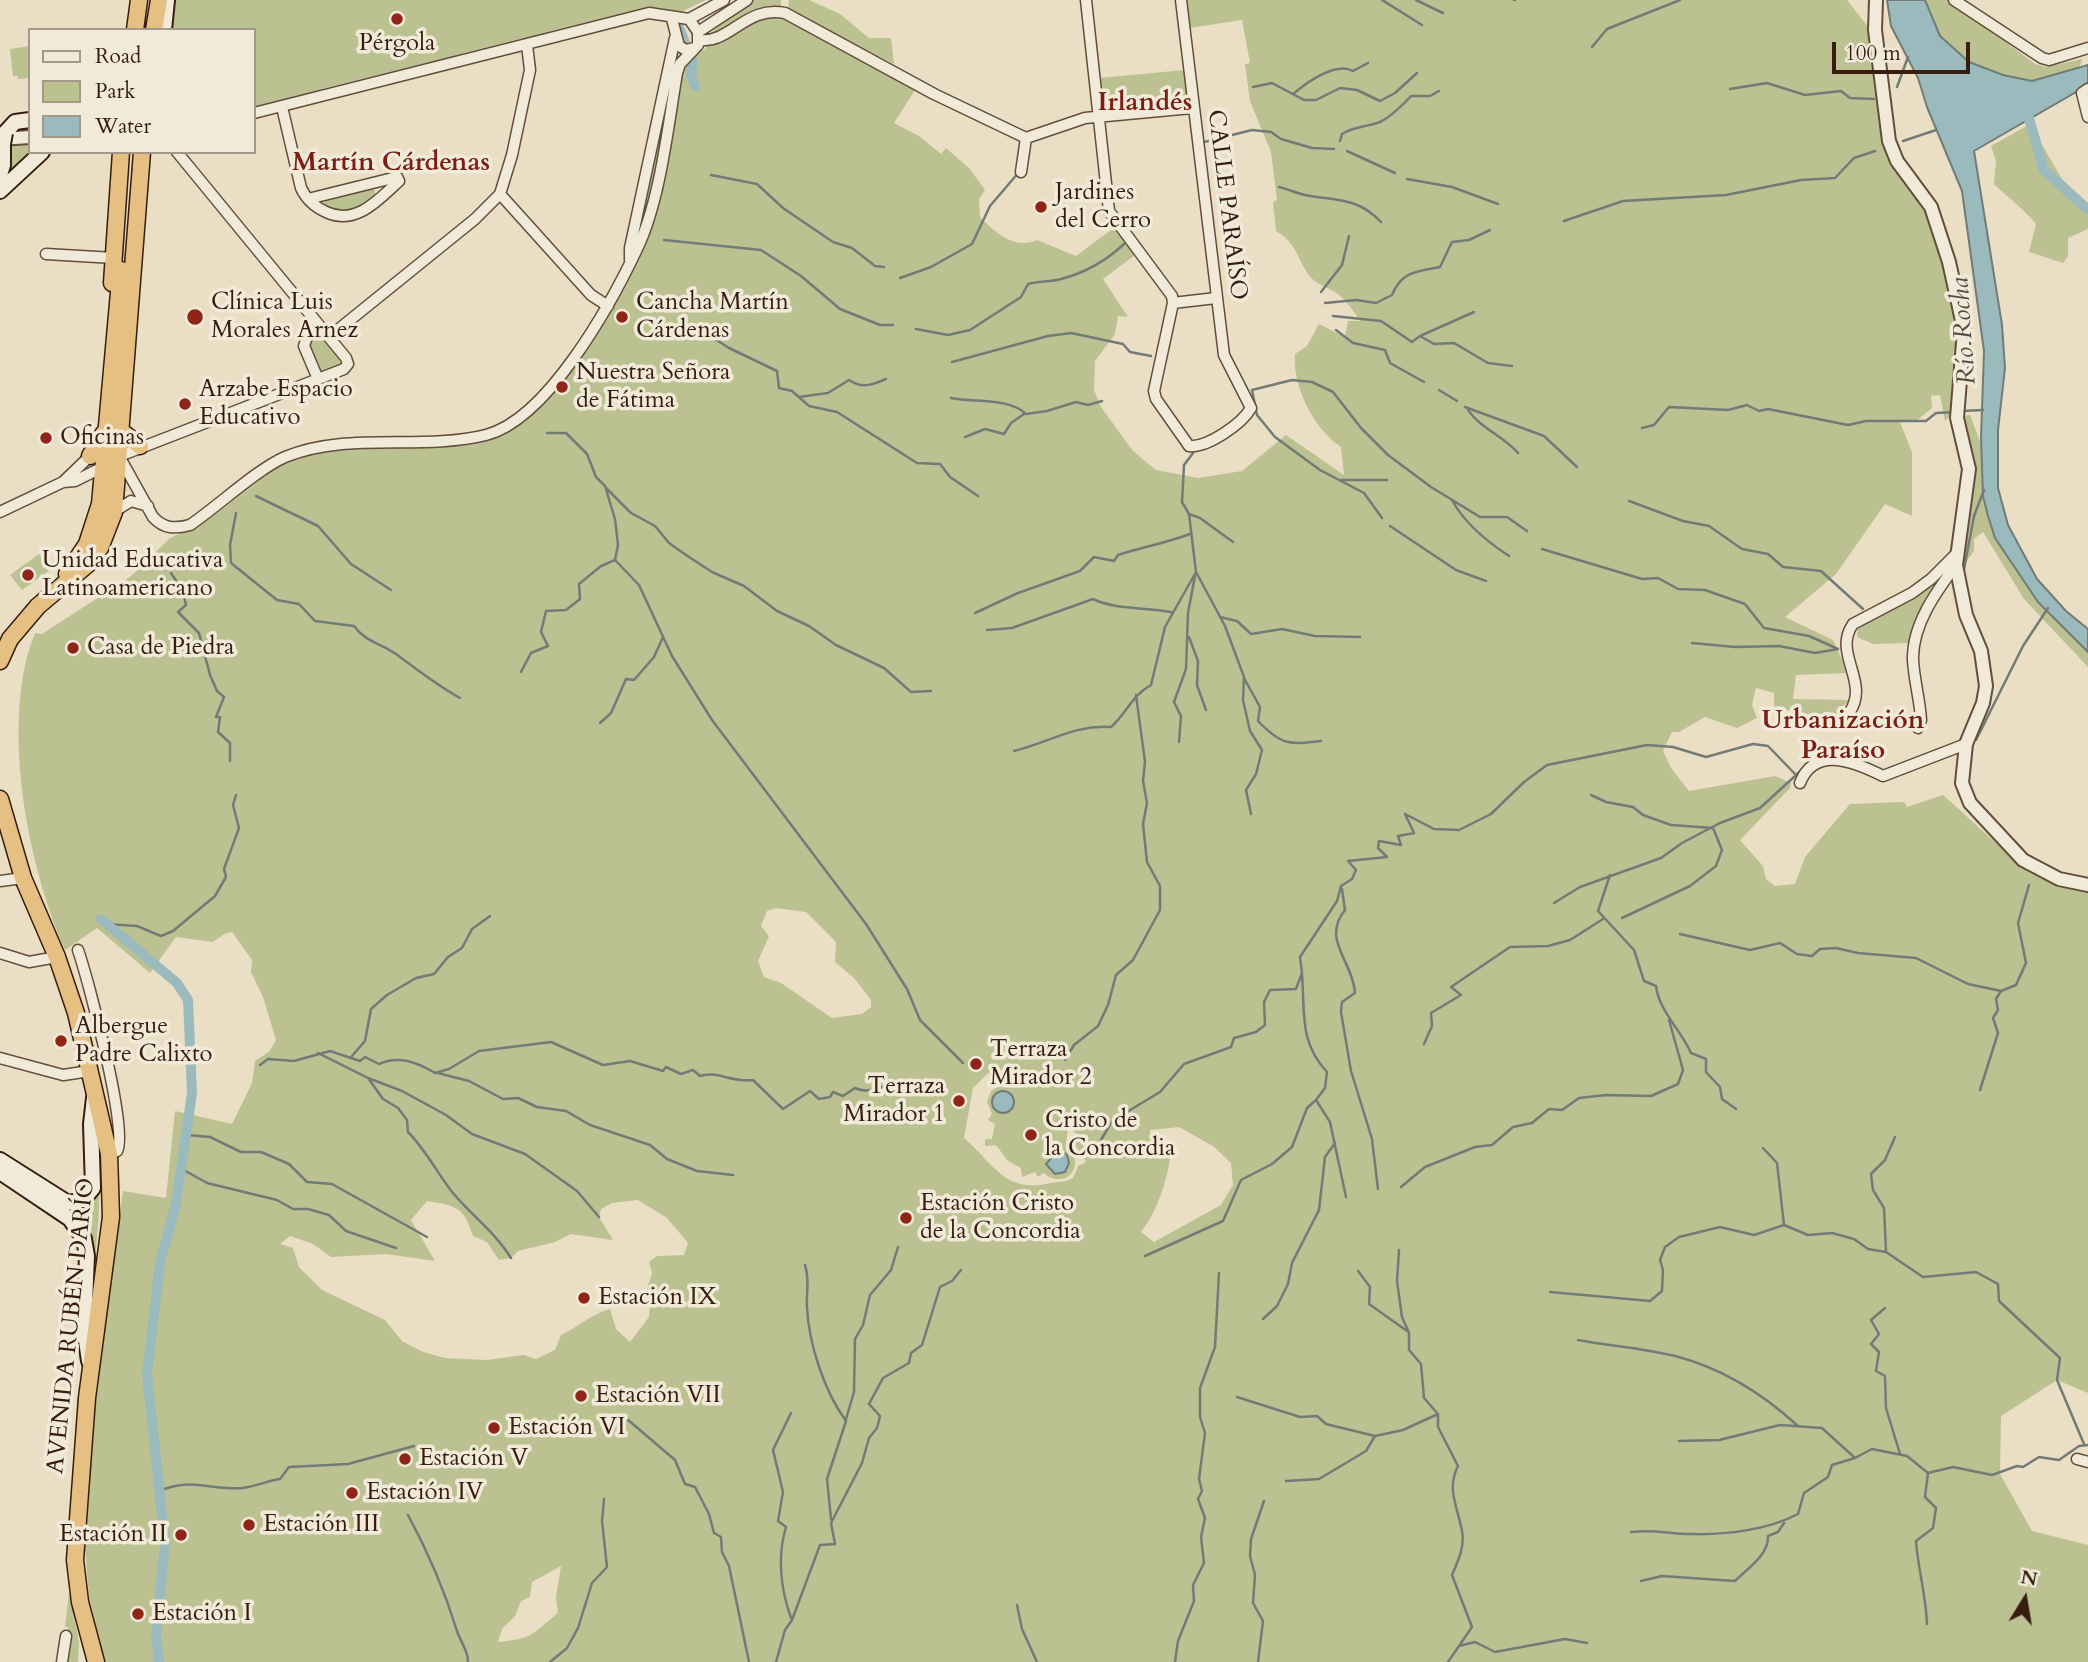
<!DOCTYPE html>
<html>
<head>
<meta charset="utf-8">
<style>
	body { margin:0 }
	#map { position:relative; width:2088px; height:1662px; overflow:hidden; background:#eadfc4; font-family:Cardo,serif }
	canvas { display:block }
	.legend { position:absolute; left:28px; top:28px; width:228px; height:126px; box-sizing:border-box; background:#f1ead9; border:2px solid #a69888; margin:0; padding:9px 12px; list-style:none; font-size:21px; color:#361d0e }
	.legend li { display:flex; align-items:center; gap:14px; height:35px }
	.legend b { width:35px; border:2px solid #a69888 }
	.north { position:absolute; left:1990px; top:1564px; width:70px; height:70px; -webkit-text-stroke:5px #f1ead9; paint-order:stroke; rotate:11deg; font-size:19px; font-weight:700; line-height:28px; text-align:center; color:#361d0e }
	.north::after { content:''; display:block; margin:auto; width:24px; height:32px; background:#361d0e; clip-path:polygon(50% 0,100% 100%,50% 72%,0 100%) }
	.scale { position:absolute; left:1832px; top:42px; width:138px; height:32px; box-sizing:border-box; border:4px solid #361d0e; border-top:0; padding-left:9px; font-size:21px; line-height:24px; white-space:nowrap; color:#361d0e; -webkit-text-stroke:5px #f1ead9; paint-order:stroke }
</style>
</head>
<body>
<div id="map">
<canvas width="2088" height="1662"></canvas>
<ul class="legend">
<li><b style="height:9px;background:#f1ead9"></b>Road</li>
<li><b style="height:19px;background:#bbc191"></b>Park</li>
<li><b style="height:19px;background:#9bbabd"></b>Water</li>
</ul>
<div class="north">N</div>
<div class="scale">100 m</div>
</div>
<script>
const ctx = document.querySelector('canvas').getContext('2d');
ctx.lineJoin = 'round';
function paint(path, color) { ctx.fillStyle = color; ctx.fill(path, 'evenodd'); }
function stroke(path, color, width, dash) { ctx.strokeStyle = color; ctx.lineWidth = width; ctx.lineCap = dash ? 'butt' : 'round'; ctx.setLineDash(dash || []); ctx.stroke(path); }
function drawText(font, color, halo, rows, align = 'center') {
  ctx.font = font + ' Cardo,serif'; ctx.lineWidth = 7; ctx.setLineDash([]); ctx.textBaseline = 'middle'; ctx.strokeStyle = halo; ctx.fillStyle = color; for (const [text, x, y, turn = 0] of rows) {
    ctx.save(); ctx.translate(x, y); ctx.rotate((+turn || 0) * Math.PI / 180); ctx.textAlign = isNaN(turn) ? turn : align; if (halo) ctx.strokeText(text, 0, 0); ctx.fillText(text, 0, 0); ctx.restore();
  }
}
paint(new Path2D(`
	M175,0h531l-27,13 -28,-6 -105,25 -4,6 -17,2 -2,-2 -60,15 -6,6 -36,5 -100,25 -3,5 -37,6 -27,11v-81h-82z
	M751,0h30v6l-27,3 -45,27 19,-22z
	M789,0h20l31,14 29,24h22l3,26 -106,-54z
	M1185,0h662l22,28 15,95 43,84 19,56 16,72 -7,76 -10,10 -5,-26 -9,1 1,12 -16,13 -16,1 12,30v64l-27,-12 -49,70 -51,43 48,23 15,33 -52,2 -3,24 58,1 -11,8 -6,12 -60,-13v-14l-18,-5 -4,17 5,13 -20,10 -32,-11 -26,15h-7l-9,19 8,17 18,23 86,-15 16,7 -1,5 -50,52 23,26 3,13 9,7 20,-2 10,-27 45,-53 54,-2 3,5 36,-12c49,42 79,83 145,95v503l-31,-13 -56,36 -1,58 32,57 56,14v117h-1983l-16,-65 -4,-49 11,-152 27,-205 43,7 9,-87 57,13 20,-41 3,-22 14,-9 7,-12 -13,-43 -12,-25 1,-12 -20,-28 -8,2 -11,8 -37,-5 -26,36 -53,-45 -32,22c-39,-88 -65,-232 -30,-317l7,1 88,-57 39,-38 48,-26 64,-49 31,-10 48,-6 58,-1 64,-7 13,-3 21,-11 80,-94 31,-48 23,-62 32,-153c15,-18 69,-54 92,-54 5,1 11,3 16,4l125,71 -21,33 25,13 22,18 5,-6 23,20 16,22 -6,9 1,18c16,16 34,33 57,23l39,16 39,-29 20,28 -32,24 25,38 -10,-1 -3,18 -20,27 -1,29 7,17 32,44 23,19 42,8 44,-7 44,-36 58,40 -3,-28c-27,-18 -49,-61 -46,-93l12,-8 12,-22 26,13 3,-16h12c-7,-11 -14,-21 -25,-29 -10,-6 -20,-8 -27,-18 -12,-19 -12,-31 -32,-43l-3,-29 4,-2 -6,-48 -21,-51 -5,-37 5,-1 -8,-43 -53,8zM776,908l30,4 30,30 -1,20 19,16 17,22v7l-9,7 -30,4 -51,-35 -17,-6 -6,-16 11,-25 -8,-10 6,-15zM988,1073l11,13 -8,5 -4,11 5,12 -4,6 7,4 -3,15h-7v7l11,-1 12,16 13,7 1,9 13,-5 3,5 6,-4c11,11 32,7 31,-12 -1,-7 -6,-9 -8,-15 -2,-7 2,-13 0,-20l13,10 -6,7 12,19 -8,4 -5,12c-8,5 -13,3 -22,5 -46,11 -56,-18 -87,-45l9,-50zM1179,1127l34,19 18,17 2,22 -12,20 -67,37 -13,-10c17,-22 26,-51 30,-79l-20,-4 -1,-19zM638,1200l29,18 21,25 -4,12 -27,1 -8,6 3,11 -6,21 4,10 -1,13 -19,25 -14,-13 -6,-20c-17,4 -32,18 -49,26l-6,15 -19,9 -12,-4 -37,5 -42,-2 -22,-6 -21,-11 -17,-21 -63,-30 -23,-23 -6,-19 -13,-4 10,-8 23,8 18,13 55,-3 49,7 -24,-41 16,-19c30,5 37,6 46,35l14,6 12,18 12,-2 7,-7 37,-9 16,-8 42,6 -14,-23 2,-8 11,-6zM561,1566l-5,31 2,16c-28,22 -23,25 -60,29l4,-13 13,-13 6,-15 9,-4 2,-15z
	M1925,0h25l85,64 11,3 36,-8 -3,10 -47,12 -29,-6 -34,-12 -29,-27z
	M30,46v32l-12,1v-3h-5l-3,-27z
	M675,54l7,2 -32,140 -17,53z
	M1184,70l3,30 -4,5 -79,6 -1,-2 -4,-31z
	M2030,124l32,55 26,24v26l-20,9v18l-5,7 -34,-11 7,-28c-13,-16 -28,-26 -42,-40l2,-23 -5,-15z
	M30,141l1,11 -31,30 8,-39z
	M370,188l5,2v6c-14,15 -34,22 -51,8l1,-5z
	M316,337c11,2 25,18 24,28l-20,7 -11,-23 2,-10z
	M1970,415l14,37 -1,44 12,42 43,64 50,50v15l-64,-68 -41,-67 -9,7v12l-13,18 3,-153z
	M39,554l12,15 -29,21 -12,-15z
	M1945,572l-24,38 -12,33 -36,1 -16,-7 1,-9 8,-8 66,-36z
	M95,1129c10,63 1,123 -7,185l2,-59 -31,-54 27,2z
	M69,1592l10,50 -1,20h-11l1,-35h-3z`), '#bbc191');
const water = new Path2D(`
	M1887,0h38l15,36 29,26 34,13 29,6 56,-16v20l-114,66 28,174 3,43 -7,62v58l10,37 29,54 29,32 22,18v23l-50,-50 -43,-64 -7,-22 -5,-20 -2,-58 3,-87 -22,-160 -35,-84 -9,-29 -27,-52z
	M992 1102a11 11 0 1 1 22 0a11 11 0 1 1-22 0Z
	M1059,1149l8,6 2,8 -4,9 -10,2 -9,-10z`);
paint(water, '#9bbabd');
stroke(water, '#737b77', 2);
stroke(new Path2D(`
	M1382,0l40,25
	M1416,0l27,13
	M1514,0h1
	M1592,47l15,-18 73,-29
	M1253,87l19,-4 32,17h12l24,-12 17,2 23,11 15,-8 22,-20
	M1897,87l11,-30
	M1730,89l37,-6 38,12 36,-4 9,7 24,1
	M1293,94c13,-11 43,-33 60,-23l15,-8
	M1340,141l2,-7c13,-8 25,-7 38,-12 9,-4 25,-19 31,-26h19l9,-5
	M1903,141l33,-11
	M1204,142l48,-12 19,2 10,7 31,9 22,1
	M1347,151l48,22
	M711,175l46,9 26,24 50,34 19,6 23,18 9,1
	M1407,179l45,8 46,17
	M1279,187c9,2 17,6 26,8 32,6 52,2 76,27
	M1564,221l59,-20 103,-6 75,-15 34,-2 19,-20 21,-7
	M664,240l97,10 40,26 39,33 40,16h13
	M900,278l31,-11 41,-23 18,-38 29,-34
	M1321,292l21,-27 7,-29
	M1325,303l31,-3 20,3 16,-8c10,-24 24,-23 48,-28l12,-25 17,-2 21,-10
	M1333,316l48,5 31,21 8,-6 14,8 20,-1 34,20 24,3
	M647,318l20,9 37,5 25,16 48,23 2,17 13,3 17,15 28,6 80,51 23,1 10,13 28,19
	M916,329l32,6 22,-5 51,-33 7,-13c11,-3 23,-2 33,-5 23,-6 46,-19 63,-35
	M1336,330l17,13 32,7 5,13 34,19
	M1420,336l54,-24
	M952,362l96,-26 23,-3 52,11 7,8 21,4
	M1439,390l18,11
	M799,397l29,-4 21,-13c13,9 23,5 37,-1
	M951,398c23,5 57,-1 75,16l21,-3 29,-9 12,3 14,-4
	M1465,407l79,29 33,31
	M1468,410c13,19 36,26 50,43
	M1962,411l21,-1
	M1642,428l12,-3 15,-18 59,3 19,-5 12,6 9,-2 80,16 18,-4h60l10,-8 19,-1
	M547,433h19l21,21 9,23 9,9 10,33 3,26 -3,15 24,25 33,71 40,64 154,204 41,65 13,31 43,43
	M965,437l20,-8 19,5 7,-11 13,-9
	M1341,480h46
	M606,488l25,25 24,13 14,17 17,12 26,17 32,14 33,25 32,15 27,19 48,23 27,24 20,-1
	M256,496l62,30 33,38 40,26
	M1452,500c13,24 34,41 57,56
	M1629,501l54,20 26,5 33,23 26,5 15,13 38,4 42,38
	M236,513l-6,32 1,18 46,37 22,4 16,17 39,5c12,17 30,18 46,31 20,15 38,29 60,41
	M1189,514l11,4 33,24
	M1382,518l-18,-25 -44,-23 -45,-33 -18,-22 -5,-25 40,-10 20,2 21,10 28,36 27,27 43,32 49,30h27l20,14
	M1390,526l66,44 30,11
	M1542,549l100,30 16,-1 20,11 27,1 40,14 19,24 45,8 29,13
	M1196,572l29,54 19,51 -1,23 7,31 12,19 -6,24 -10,16 5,24
	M171,573l9,14
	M1963,575l11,-59 10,-26
	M183,593l3,12 -8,7 21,21 11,42 7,16 7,6 -8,20h4l-2,15 12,11v18
	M975,613l43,-20 62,-22 14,-14 20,4 4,-6c25,-8 48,-12 72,-21
	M1220,617l17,4 14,13 31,-5 33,7 45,1
	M987,630l25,-2 81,-29c23,11 52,8 78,13
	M1189,637l9,24 -1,24 9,25
	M1692,643l43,4 44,-1 36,7 23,-4
	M521,672l10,-19 17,-7 -7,-14 5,-21 20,-1 14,-11 -1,-15 22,-18 14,-6
	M1244,678l16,29 -2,14c23,24 31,24 63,20
	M600,723l11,-10 15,-34 8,1 20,-23 9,-20
	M1976,740l47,-94 25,-38
	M1179,742l2,-26 -7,-14 12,-33 2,-56 7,-37
	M1014,751c37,-9 58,-26 97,-24 16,-14 21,-32 40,-42l14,-58 31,-55 -7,-58 -7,-12 2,-37 9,-12
	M1591,795l15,7 27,5 10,8 28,10 42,3 9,22 -6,16 -26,20 -68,32
	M1610,875l-12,36 36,39 10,31 12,5c3,25 25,44 35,67l15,6v13l14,15 2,12 14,10
	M1342,889l3,21c-24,30 8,51 10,83l-13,9 -1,10 10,59 21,68 6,50
	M1554,903l26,-16 81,-29 21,-15 38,-20 40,-15 46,-42
	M106,924l31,2 24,10 12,-5 42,-35 11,-19 -2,-8 15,-41 -6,-23 3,-10
	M1680,934l70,16 30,-7 17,11 15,2 8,-7 16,-1 22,5 58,5 52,26 33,7
	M1302,974c3,39 -3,68 25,98l-2,16 -9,12 14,22 16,75
	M1424,1044l8,-18 -1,-13 30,-18 -10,-8 59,-40 38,-1 22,-6 33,-21
	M318,1053l50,25 15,21 15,9 9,12 1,12c18,18 29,41 45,61 19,23 42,39 58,65
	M352,1056l13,-15 6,-32 16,-14 29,-17 18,-4 14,-17 14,-9 10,-19 18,-13
	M1065,1060l9,-15 24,-19 10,-21 8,-30 17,-15 27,-50v-24l-13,-24 -4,-38 4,-21 -4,-22 2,-19 -9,-67
	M260,1065l8,-6 26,2 36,-10 30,10 5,-4 14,7c19,-9 38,-2 56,9l14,-4 30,-18 72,-9 52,23 27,-4 33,10 3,-4 15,7 12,-4 7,6c16,-6 32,7 53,4l30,29 27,-18 9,8 11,-2 3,-5 10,4 12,-8c15,7 30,-3 46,-8
	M438,1073l31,8 34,18 15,-1 19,9 29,4 24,14 60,20 17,14 30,12 36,4
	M368,1078l34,13 44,24 26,19 53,20 52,37 22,26
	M1980,1090l18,-57 -5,-15 5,-8 -2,-11 5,-8 15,-6 10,-22 -8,-40 11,-38
	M187,1135l23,2 31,15h20l28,12 18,18 25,2 95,53
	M1101,1140l11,-19 48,-29 24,-28 47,-17 3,-9 22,-6 9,-7 -1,-23 6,-12 26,-1 6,-16 -2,-16 37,-56 4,-15 11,-7 4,-9 -8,-9 39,-4 -9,-9 1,-7 22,4 -3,-9 16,-3 -9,-19 29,15 25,1 32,-16 33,-32 23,-17 100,-20 26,2 33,10 47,-13 15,2 27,28
	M1763,1148l14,15 7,62
	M182,1169l25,14 70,17 16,9h15l21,6 17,16 50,17
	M1401,1187l24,-20 50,-20 17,-2 21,-18 19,-4 17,-14 13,1 17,-12 27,-3 45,1 27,-12 5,-14 -14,-50
	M1399,1250l-2,31 5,36 7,16v17l12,14 3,34 14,16v13l20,39c-12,23 0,42 4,65 3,16 -4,30 -10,44l20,52 -13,19
	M1886,1251l-2,-43 -11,-18 -2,-16 14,-14 10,-23
	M1145,1256l78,-35 18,-41 31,-16 20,-17 15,-39 9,-8
	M805,1265c5,15 1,27 2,43 2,36 17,83 39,113l-19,58 4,40
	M1358,1271l12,16 -1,17 38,27
	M1550,1292l100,9 12,-10 1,-21 -3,-10 5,-13 14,-10 41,-10 34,8 30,-10 24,10 24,-2 22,6 14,10 18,3 37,25 53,-5 22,12 1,17 61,57 -3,22 27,64
	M1885,1308l-14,12 8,14 -8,10 8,8 -3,19 9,5 1,32 14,46
	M1263,1319l14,-13 11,-22 4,-21 27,-53 6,-53 10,-14
	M1578,1340c32,6 66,8 97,16 47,12 88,38 123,70
	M1237,1397l63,20 17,-1 9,8 49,12 28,-6 35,-16
	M791,1413l-18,37 10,42 -5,29 8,6c-9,30 -5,63 5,91
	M627,1419l48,41 10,24 10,3 14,27 5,19 7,4 1,15 7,14 20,96
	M846,1419l8,-27 1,-53 8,-14 7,-30 21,-25 7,-23
	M1679,1441l40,-1 61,-15 42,3 33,30 17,-9 35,7 21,17 25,-6 39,8 25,-9 6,1 16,-10 20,3 20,-14 9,-1
	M1286,1481l33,-2 47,-28 9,-15
	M161,1490c37,-13 46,1 81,-2 12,-1 25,-7 38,-9l9,-12 59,-3 66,-18
	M408,1515c20,37 37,77 49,116 4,12 11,19 11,31
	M1631,1532c25,-3 37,2 60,2 34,1 77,-4 107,-20l6,-21 24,-16 4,-12 23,-7
	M1641,1581l21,-5 73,5c12,-12 34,-26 33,-45l10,-4 6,-9
	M1017,1605l5,24 15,33
	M1927,1624c-1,-29 -9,-55 -11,-83l17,-13 3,-20 -11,-11 3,-24
	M550,1662l17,-14 11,-20 14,-45 15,-16 -5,-46 2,-22
	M776,1662l9,-32 7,-10 28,-75 15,-1 -4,-21 31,-60 7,-25 8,-10 3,-12 -11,-12 14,-26 26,-15 2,-10 11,-8 18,-58 12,-6 9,-11
	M1175,1662l3,-21 16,-40 -1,-16 11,-22 -3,-26 4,-19 -7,-19 4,-8 -3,-12 6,-46 -5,-16v-29l15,-41 4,-74
	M1258,1662l5,-41 -10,-18 2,-28 -5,-19 1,-17 13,-38
	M1448,1662l11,-16 16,-4 20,10 70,-13 22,4`), '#737b77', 2.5);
stroke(new Path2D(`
	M678,25l8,20
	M693,61l-2,15 4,10
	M2026,108l18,62 44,40
	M101,919l76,64 11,17 4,93 -16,110 -16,60 -13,111 18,169 -9,93 3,26`), '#9bbabd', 10);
const minor = new Path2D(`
	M1086,0l23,211 63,85 1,7 -19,88 2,8 33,47c18,2 53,-22 62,-38l-27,-53 -43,-355
	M1954,0l88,58 7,2 39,-12
	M672,19l7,27 7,4 9,-2
	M689,19l35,-19
	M698,32l49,-32
	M699,40c31,4 47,-35 86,-27l149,81 92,44 59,-20 107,-10
	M2088,89l-6,4 6,24
	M282,107l19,81c5,11 14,19 25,24 30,14 52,-12 73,-31l-2,-4 -89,22
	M1021,172l5,-34
	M500,194l91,101 17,11
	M46,254l68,4
	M630,260v-12l45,-210
	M1173,303l43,-5
	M329,337l146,-118 25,-25 12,-39 18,-85 -3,-25
	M318,379l-14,-33 3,-9 14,-10
	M119,456l34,61c11,12 22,12 37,8 28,-19 66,-55 95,-68 62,-26 136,-6 201,-22 62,-16 125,-131 151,-186 23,-47 31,-123 40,-176l3,-9 18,-19v-13l-9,-13 -40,-6 -395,100
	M117,457l227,-88 4,-5 -2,-6 -169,-206
	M63,482l12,-1 30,-15
	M115,511l16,-10 17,5
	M0,512l63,-30 27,-26h4
	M1849,713c22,-31 -17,-59 4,-89l59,-31 19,-14 26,-26
	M1918,728l3,-8c-1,-20 -7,-40 -8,-60 -1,-35 23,-68 43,-95
	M1800,783c15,-38 55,-21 83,-7l83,-32
	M0,881l23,-3
	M78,950c10,29 51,182 39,201l-8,3
	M0,953l29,9 28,-5
	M0,1058l63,17 27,-4
	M2077,1459l11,3
	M62,1662l4,-26`);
const tertiary = new Path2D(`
	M1876,0l-1,30 14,111 8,20 34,46 18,55 15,68 -7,88 12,51 -13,96 10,50 15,36 5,35 -3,17 -17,41 -4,39 8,20 53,57 36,19 29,6
	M0,139l30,-2`);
const secondary = new Path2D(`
	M164,30l3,-30
	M5,133l10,-11 15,-2
	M0,175l3,-10v-21
	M0,191l42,-39
	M0,1160l68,43 15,-3 10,-12 -2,-64 3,-26
	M0,1172l70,47 14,20 3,17 -3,71 5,34`);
const trunk = new Path2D(`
	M135,30l4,-30
	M154,30l5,-30
	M112,283l9,-131
	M121,431l19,15
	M90,456l14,-23
	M67,574l20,-30 13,-40 21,-234
	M0,661l10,-22 28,-33 50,-42 12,-16 14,-36 28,-360
	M0,799l23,79 34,79 19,56 33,141 2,63 -24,181 -12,162 5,42 16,60`);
stroke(minor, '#634e3c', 13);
stroke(tertiary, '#634e3c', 16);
stroke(secondary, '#361d0e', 18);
stroke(trunk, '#361d0e', 19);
stroke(minor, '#f1ead9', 10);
stroke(tertiary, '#f1ead9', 12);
stroke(secondary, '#f1ead9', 14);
stroke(trunk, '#e5c082', 16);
const secondaryBridge = new Path2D(`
	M3,144l2,-11`);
stroke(secondaryBridge, '#361d0e', 18, []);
stroke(secondaryBridge, '#f1ead9', 14);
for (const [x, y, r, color] of [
	[397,19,7,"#8f2418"],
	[1041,207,7,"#8f2418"],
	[195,317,9,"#8f2418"],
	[622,317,7,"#8f2418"],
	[562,387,7,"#8f2418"],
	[185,404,7,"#8f2418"],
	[46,438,7,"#8f2418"],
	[28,575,7,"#8f2418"],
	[73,648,7,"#8f2418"],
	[61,1041,7,"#8f2418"],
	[976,1064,7,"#8f2418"],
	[959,1101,7,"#8f2418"],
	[1031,1135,7,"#8f2418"],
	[906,1218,7,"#8f2418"],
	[584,1298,7,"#8f2418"],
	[581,1396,7,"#8f2418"],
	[494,1428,7,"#8f2418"],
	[405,1459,7,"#8f2418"],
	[352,1493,7,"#8f2418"],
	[249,1525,7,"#8f2418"],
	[181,1535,7,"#8f2418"],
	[138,1614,7,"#8f2418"]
]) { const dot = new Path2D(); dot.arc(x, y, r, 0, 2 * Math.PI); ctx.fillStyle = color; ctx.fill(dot); stroke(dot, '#f1ead9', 2.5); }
drawText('24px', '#361d0e', '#f1ead9', [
	["Pérgola",397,44,"center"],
	["Jardines",1055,193],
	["del Cerro",1055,221],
	["Clínica Luis",211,303],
	["Morales Arnez",211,331],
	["Cancha Martín",636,303],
	["Cárdenas",636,331],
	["Nuestra Señora",576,373],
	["de Fátima",576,401],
	["Arzabe Espacio",199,390],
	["Educativo",199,418],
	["Oficinas",60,438],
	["Unidad Educativa",42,561],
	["Latinoamericano",42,589],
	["Casa de Piedra",87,648],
	["Albergue",75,1027],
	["Padre Calixto",75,1055],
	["Terraza",990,1050],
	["Mirador 2",990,1078],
	["Terraza",945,1087,"right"],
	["Mirador 1",945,1115,"right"],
	["Cristo de",1045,1121],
	["la Concordia",1045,1149],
	["Estación Cristo",920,1204],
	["de la Concordia",920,1232],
	["Estación IX",598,1298],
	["Estación VII",595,1396],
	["Estación VI",508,1428],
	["Estación V",419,1459],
	["Estación IV",366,1493],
	["Estación III",263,1525],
	["Estación II",167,1535,"right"],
	["Estación I",152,1614]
], 'left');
drawText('24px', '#361d0e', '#f1ead9', [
	["CALLE PARAÍSO",1226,205,83],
	["AVENIDA RUBÉN DARÍO",72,1326,-84]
]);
drawText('bold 26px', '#7a1f14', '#f1ead9', [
	["Irlandés",1145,104],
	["Martín Cárdenas",391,164],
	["Urbanización",1843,722],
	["Paraíso",1843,752]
]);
drawText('italic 26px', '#544c43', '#f1ead9', [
	["Río Rocha",1965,331,-94]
]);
</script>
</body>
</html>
